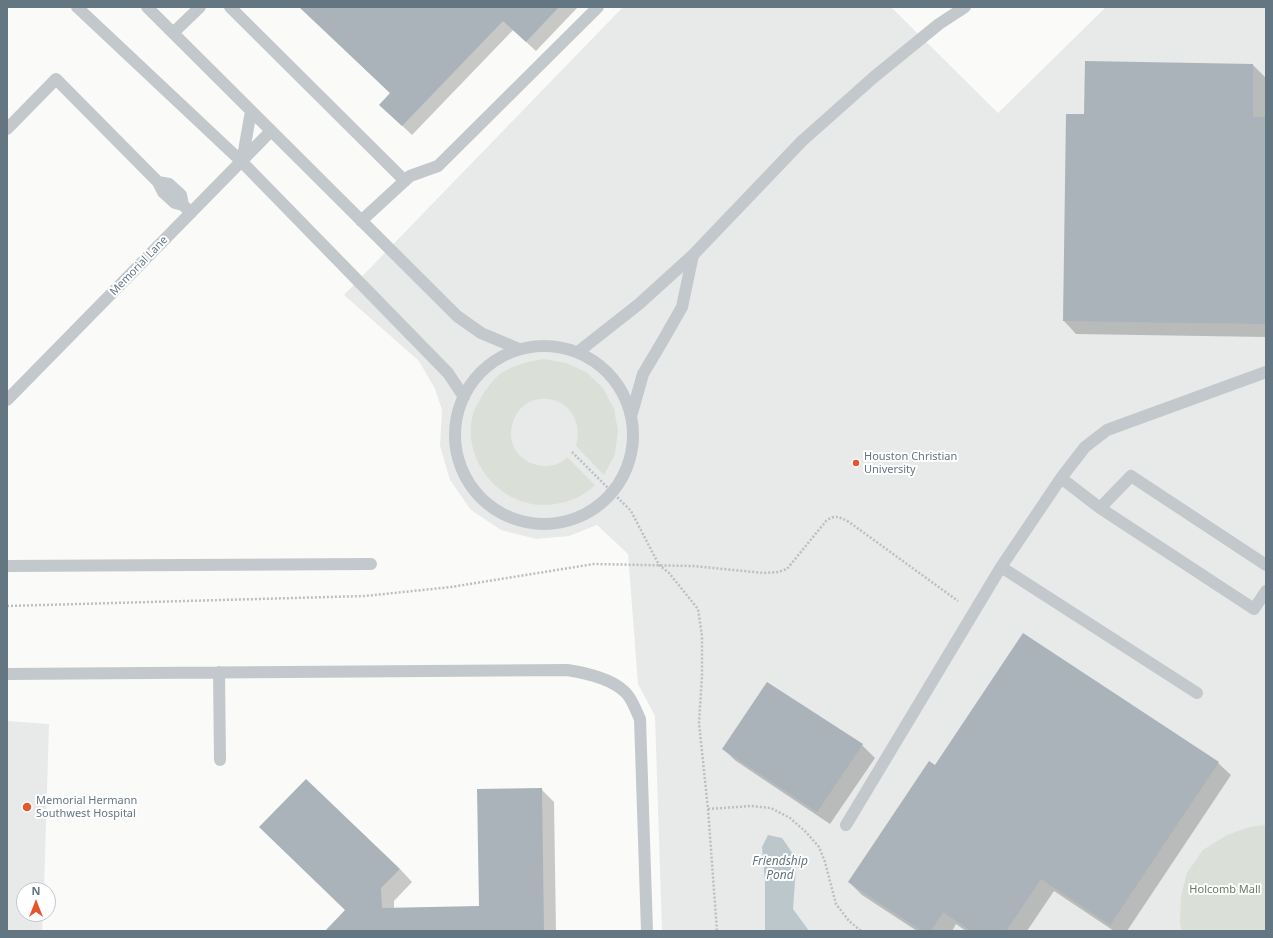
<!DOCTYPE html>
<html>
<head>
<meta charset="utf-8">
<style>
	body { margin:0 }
	#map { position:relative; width:1273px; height:938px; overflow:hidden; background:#fafaf8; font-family:"Noto Sans",sans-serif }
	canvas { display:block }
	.frame { position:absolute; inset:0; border:8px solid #657683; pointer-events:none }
	.north { position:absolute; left:16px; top:882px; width:40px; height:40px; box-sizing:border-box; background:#fff; border:1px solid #c1c8cd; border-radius:50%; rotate:0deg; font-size:11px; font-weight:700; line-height:16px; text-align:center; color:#657683 }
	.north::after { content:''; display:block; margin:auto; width:14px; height:18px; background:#e4572e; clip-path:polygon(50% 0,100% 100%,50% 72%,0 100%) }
</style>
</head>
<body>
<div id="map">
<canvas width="1273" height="938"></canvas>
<div class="frame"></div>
<div class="north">N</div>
</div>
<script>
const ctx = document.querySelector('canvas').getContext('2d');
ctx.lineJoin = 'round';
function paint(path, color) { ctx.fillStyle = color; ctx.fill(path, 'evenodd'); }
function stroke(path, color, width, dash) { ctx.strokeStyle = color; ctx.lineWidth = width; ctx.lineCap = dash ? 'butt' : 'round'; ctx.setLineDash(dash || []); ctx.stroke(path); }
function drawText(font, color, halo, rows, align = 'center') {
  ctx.font = font + ' "Noto Sans",sans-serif'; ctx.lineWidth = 4; ctx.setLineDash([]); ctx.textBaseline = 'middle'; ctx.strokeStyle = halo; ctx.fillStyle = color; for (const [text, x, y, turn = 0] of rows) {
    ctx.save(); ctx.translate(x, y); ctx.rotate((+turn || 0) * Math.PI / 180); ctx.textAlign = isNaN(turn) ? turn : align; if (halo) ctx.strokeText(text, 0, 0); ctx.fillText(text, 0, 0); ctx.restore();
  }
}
paint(new Path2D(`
	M623,7h268l107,106 108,-106h160v924h-604l-7,-215 -17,-32 -10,-130 -31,-29 -28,11 -33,3 -35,-9 -30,-20 -21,-30 -10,-34 2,-36 -7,-21 -16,-28 -75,-66z
	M7,721l42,3 -5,166h-20v24h19l-1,17h-35z`), '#e8e9e9');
paint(new Path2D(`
	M543,359l23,4 20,9 17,16 11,21 4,22 -3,23 -11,21 -28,-29c6,-18 -2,-41 -23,-46 -45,-11 -61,59 -11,66 8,1 20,-2 25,-9l28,28c-11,11 -25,17 -40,19 -51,9 -97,-44 -81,-93 1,-4 4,-7 6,-11 4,-9 12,-19 20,-26 13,-9 28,-12 43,-15z
	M1266,825v106h-84l-2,-8 1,-27 6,-23 16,-23 24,-15 23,-8z`), '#dadfd7');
paint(new Path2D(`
	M768,835l14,3 9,13 5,16 -3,42 16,22h-44v-49l-3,-35z`), '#bbc7cb');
paint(new Path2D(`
	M300,7h278l-42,44 -23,-21 -101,105 -22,-21 1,-20z
	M1253,65l13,13v259l-190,-3 -12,-13 21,-206z
	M862,745l13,13 -45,66 -94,-63 -13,-12z
	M1218,763l13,12 -104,156h-13l-60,-40 -27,40h-61l-10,-7 -4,7h-35l-55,-36 -13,-13 86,-115z
	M541,789l13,13 2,129h-230l74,-62 12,13 -18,19v8l86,-2z`), '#0003');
paint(new Path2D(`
	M299,7h260l-33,35 -23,-21 -101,105 -23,-21 11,-12z
	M1085,61l168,3v53h13v207l-203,-3 3,-207h18z
	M1023,633l196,129 -109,163 -69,-46 -35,52h-35l-28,-19 -12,19h-9l-74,-49 81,-121 6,4z
	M767,682l96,62 -46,68 -95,-63z
	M306,779l94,90 -19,19 1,20 97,-2 -2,-117 65,-1 2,143h-219l20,-21 -86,-83z`), '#aab3b9');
stroke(new Path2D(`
	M572,452l59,59 28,54 10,8 29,36 4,27v40l-3,47 9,86 9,122
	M7,606l358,-10 86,-9 143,-23 99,2 71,7 14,-1 9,-3 39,-48c9,-7 13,-4 23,1l109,79
	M708,809l43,-3 20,2 19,10 16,14 13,15 6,15 11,42 13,17 12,10`), '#bbbfc2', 2.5, [2, 2]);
stroke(new Path2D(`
	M77,7l165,155 206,211 16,24
	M147,7l310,309 24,17 38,16
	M230,7l175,174
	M173,33l27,-26
	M7,129l49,-50 102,103
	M242,162l9,-51
	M183,205l-2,-10 -12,-11 -11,-2 5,10 12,11 8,2 8,8
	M361,221l49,-45 28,-10 160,-159
	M455 435a89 89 0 1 1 178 0a89 89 0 1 1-178 0Z
	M578,352l61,-48 54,-49 109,-114 72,-64 65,-53 26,-17
	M7,400l264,-269
	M632,413l11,-39 19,-32 20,-35 11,-52
	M1061,478l39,30 154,101 12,-18
	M1100,508l31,-32 135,89
	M7,566l364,-2
	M1001,567l196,126
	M219,672l1,88
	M7,674l560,-4c19,3 44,8 58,22 7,6 11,19 15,27l7,212
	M846,825l155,-258 60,-89 24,-31 22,-17 159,-58`), '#c3c8cc', 12);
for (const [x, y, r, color] of [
	[856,463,4,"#e4572e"],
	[27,807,5,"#e4572e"]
]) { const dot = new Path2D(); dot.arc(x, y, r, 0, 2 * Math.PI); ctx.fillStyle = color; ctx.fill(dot); stroke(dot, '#fff', 1.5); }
drawText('11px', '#657683', '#fff', [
	["Memorial Lane",139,266,-46]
]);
drawText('11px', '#657683', '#fff', [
	["Houston Christian",864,457],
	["University",864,470],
	["Memorial Hermann",36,801],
	["Southwest Hospital",36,814]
], 'left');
drawText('11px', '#687a64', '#fff', [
	["Holcomb Mall",1225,890]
]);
drawText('italic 12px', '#60757c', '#fff', [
	["Friendship",780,862],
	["Pond",780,876]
]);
</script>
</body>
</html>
